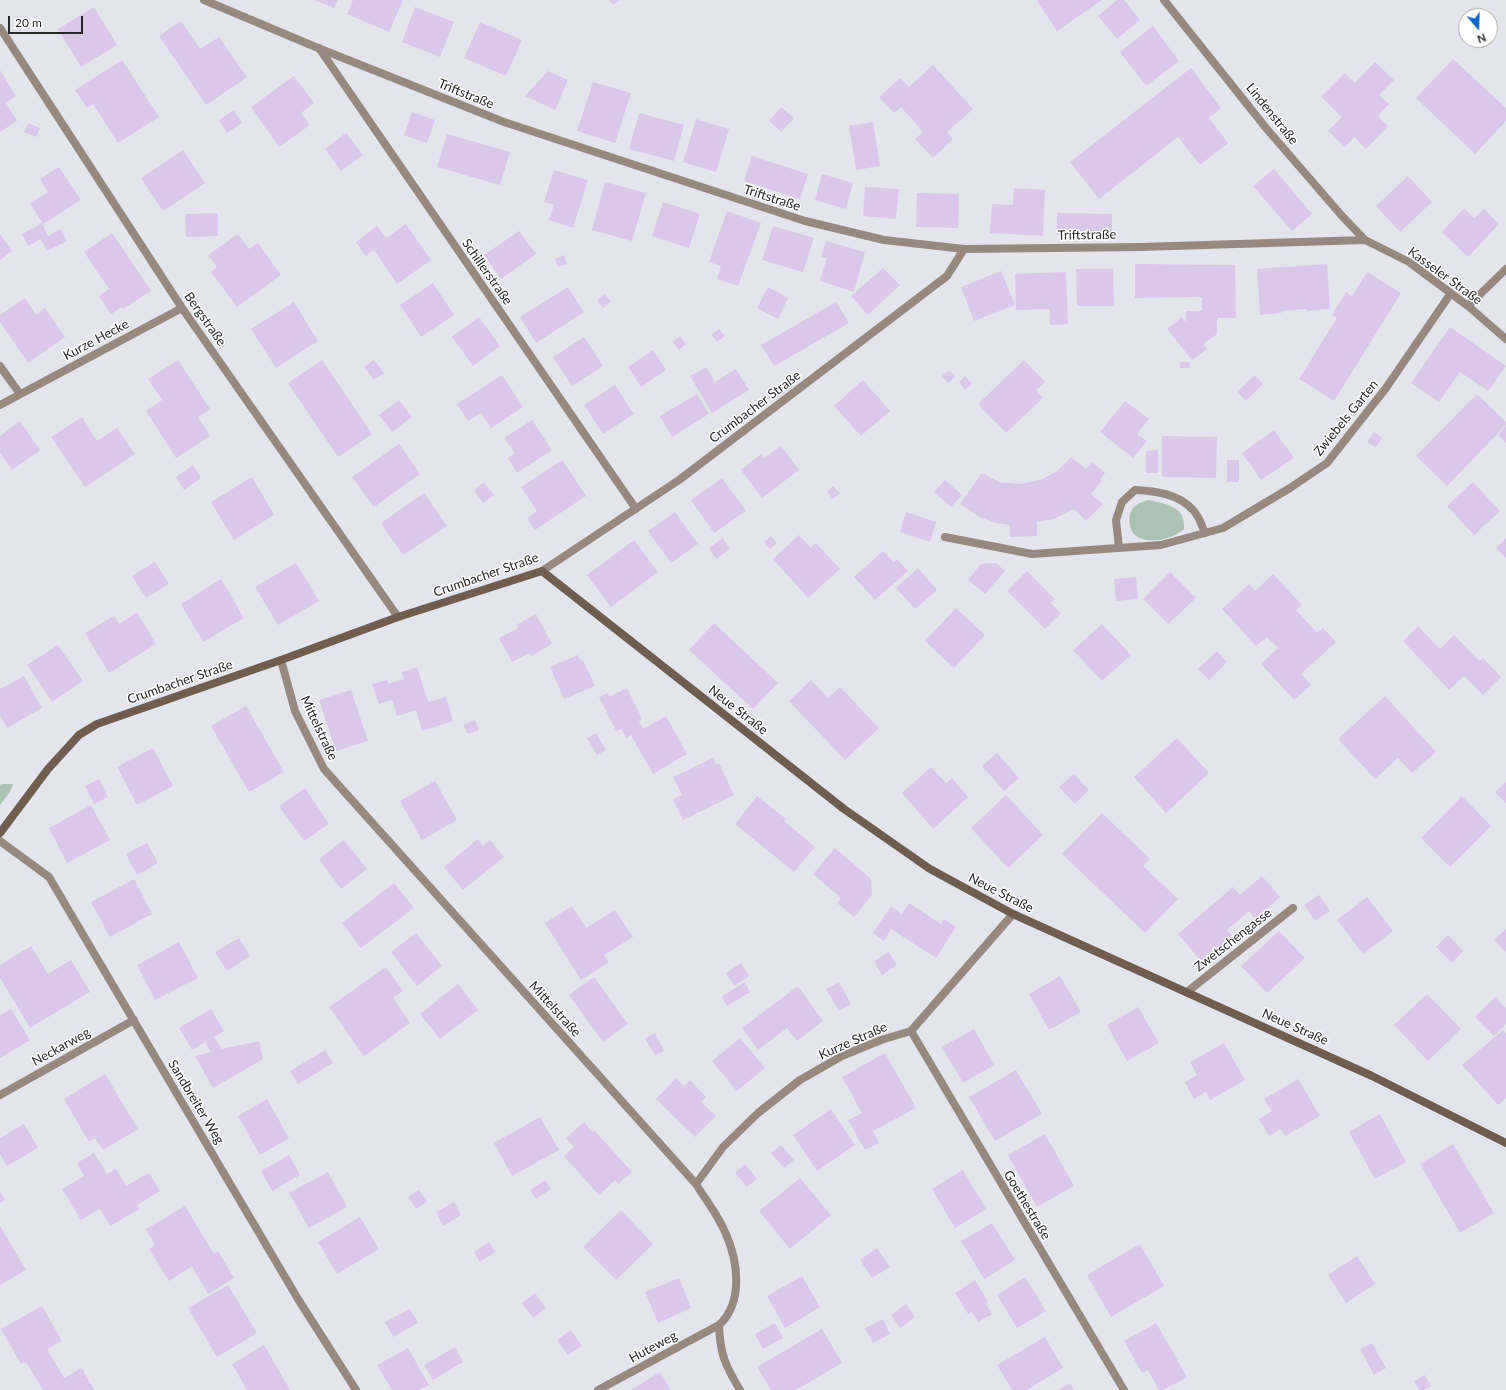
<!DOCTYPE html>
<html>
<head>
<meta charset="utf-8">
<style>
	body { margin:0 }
	#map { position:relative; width:1506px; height:1390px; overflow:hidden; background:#e4e5ec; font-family:Lato,sans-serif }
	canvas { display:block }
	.north { position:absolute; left:1458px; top:8px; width:40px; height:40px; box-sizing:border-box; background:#fff; border:1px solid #a9a9aa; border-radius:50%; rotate:161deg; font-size:11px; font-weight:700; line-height:16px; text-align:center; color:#27282a }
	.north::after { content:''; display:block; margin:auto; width:14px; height:18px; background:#0a63cc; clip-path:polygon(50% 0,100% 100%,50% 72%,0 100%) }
	.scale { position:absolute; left:8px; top:16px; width:75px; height:18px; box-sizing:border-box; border:2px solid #27282a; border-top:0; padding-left:5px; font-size:12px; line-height:14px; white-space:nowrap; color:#27282a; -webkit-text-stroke:3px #fff; paint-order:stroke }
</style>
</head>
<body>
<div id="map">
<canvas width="1506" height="1390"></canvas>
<div class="north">N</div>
<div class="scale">20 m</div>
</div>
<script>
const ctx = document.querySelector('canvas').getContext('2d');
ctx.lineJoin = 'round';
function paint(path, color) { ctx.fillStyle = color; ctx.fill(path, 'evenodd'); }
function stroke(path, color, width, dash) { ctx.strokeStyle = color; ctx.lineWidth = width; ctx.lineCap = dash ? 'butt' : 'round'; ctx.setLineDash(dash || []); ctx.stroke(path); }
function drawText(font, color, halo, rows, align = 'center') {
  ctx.font = font + ' Lato,sans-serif'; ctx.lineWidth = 3; ctx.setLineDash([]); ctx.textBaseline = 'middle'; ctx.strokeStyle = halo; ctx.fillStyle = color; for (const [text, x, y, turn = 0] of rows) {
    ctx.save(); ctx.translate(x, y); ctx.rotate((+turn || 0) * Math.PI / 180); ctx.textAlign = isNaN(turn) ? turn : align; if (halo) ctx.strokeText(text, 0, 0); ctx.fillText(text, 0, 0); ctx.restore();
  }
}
paint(new Path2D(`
	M1148,500c18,4 38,6 36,29 -11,10 -35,16 -48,7 -7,-6 -9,-19 -4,-26 3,-6 10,-8 16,-10z
	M2,784h11l-3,8 -10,13v-20z`), '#acc3b4');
paint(new Path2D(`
	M314,0h24l-4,8z
	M353,0h50l-14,32 -42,-18z
	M609,0h11l-7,5z
	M1039,0h63l-45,31 -20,-30z
	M1117,0h7l16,20 -23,19 -19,-23z
	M94,7l23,38 -36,22 -23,-38z
	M415,7l39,15 -14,35 -38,-15z
	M181,21l19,28 19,-12 28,40 -41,28 -47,-69z
	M480,22l42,18 -16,36 -42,-18z
	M1153,26l26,35 -33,25 -26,-34z
	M1453,59l53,49v13l-31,33 -59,-56z
	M122,60l37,57 -41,26 -25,-39 -6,4 -12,-18z
	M1375,62l19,18 -15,15 10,9 -11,12 10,10 -22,23 -12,-12 -9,10 -17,-16 14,-14 -21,-20 24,-24 10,10z
	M933,65l40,44 -26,23 6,7 -20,19 -18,-19 8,-7 -22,-25 -7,6 -15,-16 21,-19 9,9z
	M1191,68l30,40 -12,10 19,25 -28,22 -22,-28 -79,62 -29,-37z
	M0,70l16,26 -10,7 11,18 -17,11z
	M548,71l20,9 -13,30 -30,-14z
	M294,76l20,27 -13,10 9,12 -31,22 -28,-40z
	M593,82l38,11 -16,50 -38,-12z
	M781,107l13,11 -13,14 -12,-11z
	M234,110l8,13 -15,10 -8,-13z
	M412,112l23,8 -8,23 -23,-8z
	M639,113l45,12 -10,36 -45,-12z
	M696,119l33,10 -13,43 -33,-10z
	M873,122l7,44 -24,4 -7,-44z
	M28,123l12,5 -4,9 -12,-5z
	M346,133l17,22 -22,16 -16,-22z
	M447,134l63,18 -10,33 -63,-18z
	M183,150l22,33 -42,28 -22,-33z
	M752,156l56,18 -8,25 -56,-18z
	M59,167l22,33 -38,24 -13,-21 18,-11 -8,-13z
	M1274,169l38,45 -20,17 -39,-45z
	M554,170l34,10 -15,48 -24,-8 5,-15 -10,-3z
	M822,174l31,9 -7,26 -31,-9z
	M1408,176l24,26 -32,30 -24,-26z
	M605,182l41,11 -14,48 -40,-11z
	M865,187l34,2 -3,30 -33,-3z
	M1014,188l31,2 -2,46 -53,-3 2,-29 21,1z
	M917,193l42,1 -1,34 -42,-1z
	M663,202l37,12 -11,34 -37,-12z
	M1464,208l10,10 10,-9 15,15 -31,33 -26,-25z
	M727,211l34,12 -23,63 -21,-7 4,-13 -12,-4z
	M218,213v23l-32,1 -1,-23z
	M1057,213l55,1v21h-55z
	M42,223l6,13 13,-7 6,12 -20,10 -6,-12 -13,7 -6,-12z
	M406,224l25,36 -34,24 -23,-34 -8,6 -10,-14 21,-16 9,12z
	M773,226l41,12 -11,34 -41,-12z
	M519,231l17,23 -35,25 -17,-24z
	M112,233l39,58 -28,18 -1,-2 -11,7 -12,-18 10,-7 -25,-37z
	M0,234l12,17 -12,9z
	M238,234l11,15 9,-6 23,32 -44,32 -26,-35 6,-5 -9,-12z
	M826,241l39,11 -11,40 -34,-11 7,-23 -6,-1z
	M564,255l3,9 -9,3 -3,-8z
	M1135,264l100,1 1,53h-19v16l-14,10 4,5 -15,11 -25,-31 15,-12 4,5v-11h16v-14l-67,1z
	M1327,264l3,45 -23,2v-2l-26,2v2l-21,2 -3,-46z
	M883,268l17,17 -32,30 -17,-19z
	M1076,269h37l1,37h-37z
	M1001,271l14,34 -41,16 -13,-34z
	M1066,272l2,52 -18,1v-16l-34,1 -1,-36z
	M1367,272l34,21 -67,108 -35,-22 38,-61 -5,-3 14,-23 6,4z
	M433,283l21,32 -33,22 -21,-32z
	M568,287l16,25 -48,31 -16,-26z
	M768,287l20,11 -10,21 -21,-11z
	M605,294l6,8 -8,6 -6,-8z
	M25,298l11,17 9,-7 20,29 -37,26 -28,-41v-7z
	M294,302l24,39 -42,27 -25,-39z
	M836,302l13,21 -75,43 -13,-21z
	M479,317l21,29 -27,20 -21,-29z
	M1450,327l56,39 -18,25 -28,-19 -21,30 -28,-19z
	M719,329l6,7 -8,6 -6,-7z
	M680,336l6,8 -7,6 -6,-8z
	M584,337l19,29 -31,20 -19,-29z
	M653,350l13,20 -25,17 -13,-20z
	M178,360l32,49 -12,8 12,19 -34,22 -30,-47 16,-11 -14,-21z
	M322,360l50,74 -34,23 -50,-74z
	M374,360l10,13 -10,7 -10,-13z
	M1024,360l21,22 -9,8 7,8 -37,35 -28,-29z
	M1180,362h10l-1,6h-9z
	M706,367l9,15 21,-13 13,21 -37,23 -22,-37z
	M949,370l6,7 -7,6 -6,-7z
	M502,375l21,32 -32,21 -10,-15 -13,8 -11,-17z
	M1255,375l8,9 -17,17 -9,-9z
	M965,376l7,8 -7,6 -6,-8z
	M863,380l27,31 -29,25 -27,-30z
	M615,385l19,29 -31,20 -19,-29z
	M697,394l12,20 -37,23 -12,-21z
	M1477,394l29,28v3l-59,61 -31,-30z
	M399,400l13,17 -20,15 -13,-17z
	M1125,401l24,18 -12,15 10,7 -14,17 -33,-26z
	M82,417l15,24 20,-13 18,26 -50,33 -34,-50z
	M532,420l20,30 -35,23 -9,-15 7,-5 -11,-15z
	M20,421l20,29 -28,20 -12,-17v-17z
	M1506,426v17l-8,-8z
	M1274,430l20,28 -33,22 -19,-27z
	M1374,432l8,6 -6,9 -9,-5z
	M1162,436l55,1 -1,41 -54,-1z
	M399,444l21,30 -46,33 -22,-30z
	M781,446l18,24 -37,28 -21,-28 20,-16 3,4z
	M1158,450v23h-12v-22z
	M1071,457l15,12 6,-7 13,11 -5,7 2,1 -11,13 12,10 -17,17 -12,-12 -20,10 -17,3v14l-27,1v-12l-14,-2 -16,-6 -20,-13 22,-31 17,9 21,2 20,-4 16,-8z
	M562,460l24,36 -51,34 -8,-12 10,-7 -16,-24z
	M1227,460h12v22h-12z
	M193,465l8,13 -17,12 -8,-13z
	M252,477l22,38 -40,25 -23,-38z
	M722,478l24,33 -32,22 -23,-33z
	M945,480l17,15 -11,12 -17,-15z
	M484,482l10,13 -11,8 -9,-13z
	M1473,482l27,29 -26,24 -27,-29z
	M833,486l7,7 -7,6 -6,-7z
	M424,493l23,33 -44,29 -22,-32z
	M675,512l23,32 -27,19 -23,-32z
	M906,512l30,10 -6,20 -30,-10z
	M799,535l12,13 5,-5 24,26 -32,29 -35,-39z
	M771,536l6,7 -7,6 -6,-7z
	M723,538l7,11 -14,10 -7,-11z
	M1506,538v20l-10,-10z
	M634,540l24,32 -47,35 -24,-32z
	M883,551l11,11 3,-3 11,12 -33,29 -21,-23z
	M155,562l14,22 -23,14 -14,-22z
	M296,563l23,38 -41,24 -23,-38z
	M996,563l9,8 -20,23 -17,-14 13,-16z
	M918,568l19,22 -22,19 -19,-21z
	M1027,571l28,28 -5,4 11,10 -16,16 -38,-38z
	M1170,572l26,26 -28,26 -25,-25z
	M1273,574l29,31 -6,5 21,23 6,-5 13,14 -35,32 10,11 -17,15 -33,-36 17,-16 -11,-11 -11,9 -34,-37 27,-25 6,7z
	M1136,577l2,22 -22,2 -2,-22z
	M221,579l23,39 -41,24 -22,-38z
	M956,608l29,27 -31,33 -29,-27z
	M137,612l19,32 -47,29 -24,-40 29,-17 5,8z
	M536,614l16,30 -21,12 -2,-3 -17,9 -13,-24 19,-10 -2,-3z
	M714,623l64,60 -25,26 -64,-59z
	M1102,624l29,31 -29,26 -29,-31z
	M1418,626l22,23 14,-14 25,26 4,-3 18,19 -18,18 -19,-19 -15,14 -46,-49z
	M58,645l25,36 -31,21 -25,-37z
	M1217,651l10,11 -18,18 -11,-11z
	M578,655l1,4 5,3 11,24 -31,13 -14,-32z
	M417,667l11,35 18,-5 7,24 -31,10 -6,-21 -19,6 -5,-16 -13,4 -7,-20 15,-4 1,4 16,-5 -2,-7z
	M24,676l18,32 -35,20 -7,-13v-26z
	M811,680l17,18 12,-11 39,41 -34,32 -56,-59z
	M627,688l15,31 -3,2 4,8 23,-13 21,38 -34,20 -22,-39 -5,3 -4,-9 -6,2 -17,-34 9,-4 1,4z
	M351,690l17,51 -32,10 -17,-51z
	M1385,696l51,56 -24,21 -14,-15 -23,21 -37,-40z
	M246,706l38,66 -35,20 -38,-66z
	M475,720l4,10 -11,4 -5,-9z
	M596,733l10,17 -9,5 -10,-17z
	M1177,738l32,35 -43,40 -32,-36z
	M153,748l20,38 -36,19 -20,-38z
	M997,753l22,25 -15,13 -22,-25z
	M713,758l3,7 3,-2 15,32 -51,25 -10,-21 9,-4 -9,-18z
	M931,767l15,16 6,-5 16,19 -35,32 -31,-36z
	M1074,774l15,16 -14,14 -16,-17z
	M99,779l9,18 -14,7 -9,-18z
	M435,781l22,39 -35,20 -22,-39z
	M1506,782v21l-11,-11z
	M305,788l24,36 -25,17 -25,-35z
	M1006,795l37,40 -35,33 -37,-40z
	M757,796l29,23 -2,2 31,26 -21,25 -59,-48z
	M1462,796l29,30 -41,41 -29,-29z
	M91,805l19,35 -43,23 -18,-35z
	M1102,813l48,46 -7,7 35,33 -33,34 -83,-79z
	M478,839l5,7 7,-6 14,17 -41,33 -19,-23z
	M344,840l23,29 -26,20 -22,-30z
	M147,843l11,20 -21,12 -11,-21z
	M835,848l36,31 1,16 -18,22 -17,-14 4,-5 -28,-24z
	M1262,876l18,21 -25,22 -6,-8 -22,19 5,6 -30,26 -24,-28 55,-47 7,8z
	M134,879l18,35 -42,23 -19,-35z
	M394,883l20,25 -53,40 -19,-25z
	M1319,895l11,16 -15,10 -11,-16z
	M1367,897l26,34 -30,23 -26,-34z
	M909,903l32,21 3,-5 12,8 -20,31 -45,-29 -7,12 -11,-8 18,-27 11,8z
	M572,906l14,22 29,-18 18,27 -29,18 5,7 -28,18 -36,-57z
	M1506,929v23l-12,-12z
	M1279,931l26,27 -38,35 -26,-27z
	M416,933l26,33 -25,20 -26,-34z
	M1448,935l15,16 -11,12 -16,-16z
	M239,938l11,18 -23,15 -12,-19z
	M179,942l19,36 -43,22 -18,-35z
	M31,946l17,28 23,-14 19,32 -60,36 -30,-50v-13z
	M889,952l8,13 -15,10 -8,-14z
	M741,963l8,13 -15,10 -8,-13z
	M386,967l17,24 -10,7 17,25 -46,33 -35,-49z
	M1060,976l21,36 -32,18 -20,-36z
	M594,977l34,47 -25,18 -34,-47z
	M745,982l5,10 -23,14 -5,-10z
	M839,982l12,22 -12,7 -13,-22z
	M458,984l20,26 -38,29 -20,-25z
	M798,986l25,35 -26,20 -10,-13 -29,22 -16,-22z
	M1427,994l34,35 -33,32 -34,-36z
	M1495,997l11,11v16l-12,12 -19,-19z
	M1138,1007l21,36 -32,18 -20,-36z
	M11,1009l19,31 -30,18v-43z
	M211,1009l13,22 -10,6 8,12 37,-8 4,18 -50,29 -18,-32 16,-4 -6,-10 -13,8 -13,-22z
	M974,1029l20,36 -31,18 -21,-36z
	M1503,1030l3,4v64l-8,7 -36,-40z
	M655,1033l9,18 -9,4 -10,-17z
	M740,1038l25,30 -28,23 -25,-30z
	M1224,1043l21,37 -35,20 -4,-8 -12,7 -9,-17 12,-7 -7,-13z
	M325,1050l8,13 -35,21 -8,-13z
	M885,1053l31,55 -43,23 6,12 -14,7 -17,-30 14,-7 -20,-36z
	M1016,1070l26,44 -47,27 -26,-44z
	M105,1074l33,55 -35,21 -8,-12 -6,4 -25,-43z
	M676,1078l8,8 6,-6 16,17 -5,5 15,14 -21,21 -39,-38z
	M1298,1079l22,37 -35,20 -4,-7 -12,7 -10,-17 13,-8 -8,-12z
	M267,1099l22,39 -29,17 -22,-39z
	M831,1109l24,36 -38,26 -24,-36z
	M1380,1114l26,48 -31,17 -26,-47z
	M540,1117l19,33 -47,26 -18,-33z
	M584,1122l8,10 2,-2 38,42 -14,12 -3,-4 -16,15 -35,-39 10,-9 -8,-9z
	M24,1124l14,24 -31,18 -7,-12v-16z
	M1045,1134l29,52 -37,21 -29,-52z
	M1453,1144l41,69 -34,20 -40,-69z
	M781,1145l13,15 -10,8 -13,-15z
	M94,1153l13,21 9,-5 10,17 23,-13 11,18 -23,14 3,4 -30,17 -10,-17 -19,11 -19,-31 22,-13 -7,-13z
	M289,1155l11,20 -28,16 -11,-20z
	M745,1164l12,15 -10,8 -12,-14z
	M963,1170l23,39 -31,19 -23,-39z
	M328,1172l19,35 -38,21 -20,-35z
	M800,1178l31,37 -41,34 -31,-38z
	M545,1180l6,9 -15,10 -6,-9z
	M419,1190l8,12 -11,7 -8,-12z
	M0,1191l5,9 -5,3z
	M454,1202l7,13 -18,11 -7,-14z
	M185,1206l29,48 4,-3 16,27 -26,16 -16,-28 -23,15 -20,-32 6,-4 -9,-16z
	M621,1210l32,34 -37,36 -33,-33z
	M360,1217l19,32 -42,25 -19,-32z
	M992,1223l23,37 -31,19 -23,-38z
	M0,1226l26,44 -26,15z
	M489,1242l6,10 -15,10 -6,-10z
	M1140,1244l24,42 -53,31 -24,-42z
	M877,1248l13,19 -18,11 -12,-18z
	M1357,1256l18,28 -29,19 -18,-28z
	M802,1276l18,31 -35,21 -18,-32z
	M1025,1277l21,34 -29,17 -20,-33z
	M679,1278l12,30 -33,15 -13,-31z
	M975,1280l13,22 -2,2 6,10 -14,8 -6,-10 -4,2 -13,-21z
	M228,1285l29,48 -40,24 -29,-49z
	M535,1293l11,15 -13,10 -11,-15z
	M906,1304l9,13 -15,11 -9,-13z
	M42,1306l20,35 -15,8 17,29 18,-10 12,22h-51l-17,-28 -5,2 -20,-35z
	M410,1309l8,14 -25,14 -8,-15z
	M883,1319l7,15 -17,9 -8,-15z
	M775,1323l8,15 -20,11 -8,-15z
	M1156,1323l31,54 -24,13h-4l-11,-20 -6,3 -18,-32z
	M822,1329l20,34 -46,27h-25l-14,-23z
	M571,1330l11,16 -14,9 -11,-15z
	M1045,1337l18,31 -36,22h-15l-15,-25z
	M1372,1343l14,25 -12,7 -14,-26z
	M264,1345l26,45h-43l-15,-26z
	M455,1347l8,15 -30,18 -9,-15z
	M408,1348l21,37 -10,5h-27l-15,-25z
	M660,1372l11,18h-40z
	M1425,1375l6,11 -7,4h-5l-5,-9z
	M1070,1383l4,7h-16z`), '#d9c8e7');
stroke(new Path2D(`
	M204,0l114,48 186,74 301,99 79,19 80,9 177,-2 224,-7
	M1164,0l102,128 76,88 23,24 44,22 59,44 38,33
	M0,28l182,280 216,309
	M319,48l317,461
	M1468,306l38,-37
	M0,366l20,28
	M0,405l182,-97
	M945,537l87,17 129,-9 62,-17 67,-40 37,-25 59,-75 65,-95
	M1119,548l-3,-28 6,-18 13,-12c21,1 44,4 58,20 6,6 9,16 12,23
	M542,571l137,-91 268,-204 17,-27
	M281,660l14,51 29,58 372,415c9,15 22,31 29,48 13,28 19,70 -6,93 1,29 6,40 21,65
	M0,841l49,36 249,422 58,91
	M1187,992l106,-84
	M911,1031l213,359
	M0,1095l134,-75
	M696,1184l27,-37 35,-34 42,-33 42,-24 39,-16 30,-9 102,-117
	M598,1390l121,-65`), '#968980', 8);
stroke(new Path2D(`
	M0,833l48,-64 31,-34 18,-11 184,-64 117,-43 144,-46 302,238 86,60 83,45 359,162 134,67`), '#6f5e50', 8);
drawText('13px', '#27282a', '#fff', [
	["Triftstraße",466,94,22],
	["Lindenstraße",1272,114,51],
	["Triftstraße",772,198,18],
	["Triftstraße",1087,235,-1],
	["Schillerstraße",487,272,55],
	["Kasseler Straße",1445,276,36],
	["Bergstraße",205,319,55],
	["Kurze Hecke",96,340,-28],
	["Crumbacher Straße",755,407,-37],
	["Zwiebels Garten",1346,418,-51],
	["Crumbacher Straße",486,575,-19],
	["Crumbacher Straße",180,682,-19],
	["Neue Straße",738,710,38],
	["Mittelstraße",319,728,65],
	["Neue Straße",1001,893,27],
	["Zwetschengasse",1233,940,-38],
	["Mittelstraße",555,1009,48],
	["Neue Straße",1295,1027,24],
	["Kurze Straße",853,1041,-24],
	["Neckarweg",61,1047,-29],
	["Sandbreiter Weg",196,1102,59],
	["Goethestraße",1027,1205,59],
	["Huteweg",653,1347,-28]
]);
</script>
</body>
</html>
